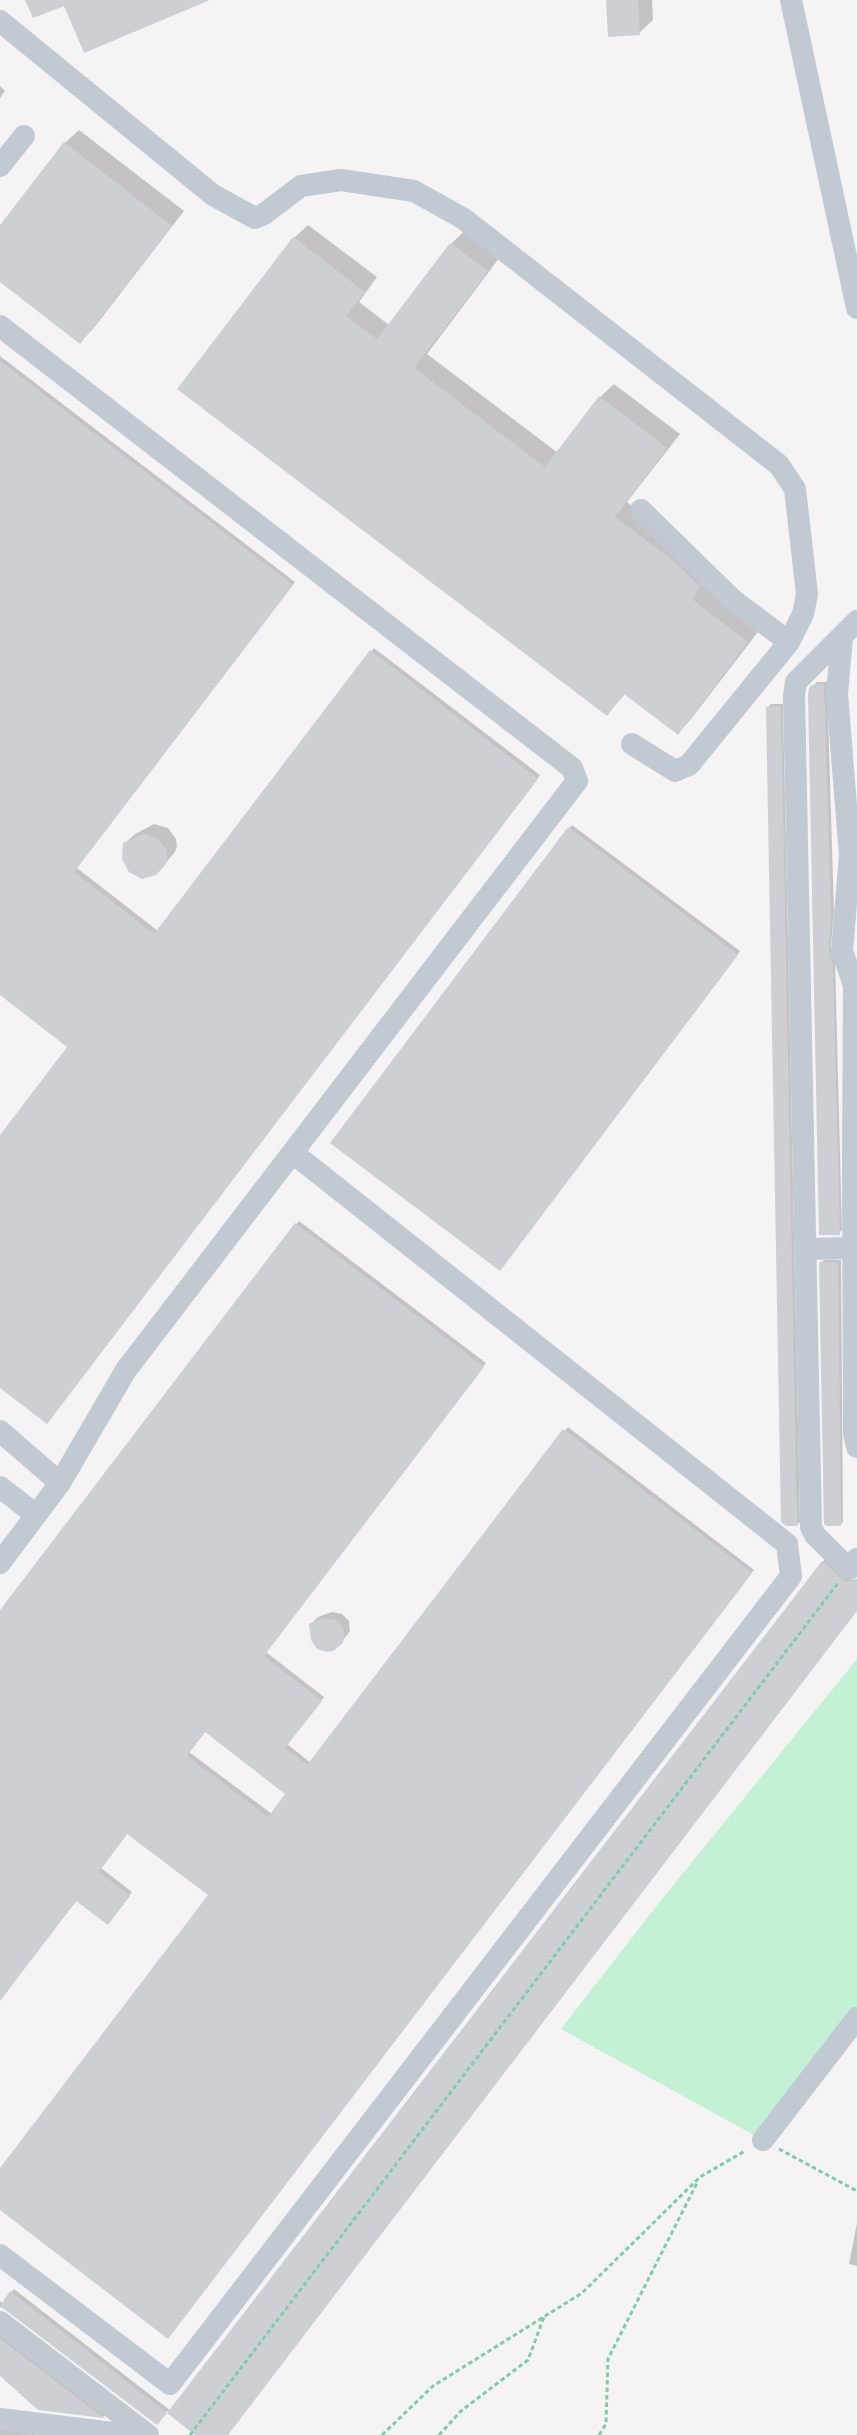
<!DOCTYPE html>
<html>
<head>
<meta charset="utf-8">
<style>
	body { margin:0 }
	canvas { display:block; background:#f5f3f3 }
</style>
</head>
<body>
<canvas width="857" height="2435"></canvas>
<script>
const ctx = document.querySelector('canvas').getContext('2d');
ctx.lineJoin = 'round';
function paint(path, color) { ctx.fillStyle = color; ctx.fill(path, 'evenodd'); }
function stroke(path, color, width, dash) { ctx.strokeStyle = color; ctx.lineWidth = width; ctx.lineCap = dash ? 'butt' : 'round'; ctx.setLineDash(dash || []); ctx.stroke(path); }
paint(new Path2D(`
	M857,1659v359l-94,122 -202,-111 101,-130z`), '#c3f1d5');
paint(new Path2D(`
	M607,0h45l1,20 -14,13z
	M0,86l5,5 -5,7z
	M79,130l105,81 -91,118 -13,13 -80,-61v-54l65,-84z
	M308,225l69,52 -18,25 30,23 63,-82 13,-13 35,27 -73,97 131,99 42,-56 14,-13 66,50 -53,68 62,48 72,78 -70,91 -13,14 -52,-40 -19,21 -313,-476z
	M0,356l295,226 -218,286 81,63 216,-283 166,127 -491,644 -49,-33v-248l69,-91 -69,-54z
	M817,682h10l7,230 -3,34 4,15 7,269 -3,3 -29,-544z
	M771,704h12l17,818 -3,3 -29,-818z
	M154,824l14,4 8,11 1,7 -2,6 -19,22 -32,-30 11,-10z
	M572,825l168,126 -237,315 -171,-124z
	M299,1221l187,142 -220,289 58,45 -37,47 24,19 257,-336 186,143 -583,764 -171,-126v-38l210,-276 -82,-61 -27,35 31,24 -21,28 -34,-20 -77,100v-388zM206,1731l81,63 -15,20 -83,-62z
	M824,1260h17l2,262 -3,3 -19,-262z
	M825,1559l17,17 8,4 7,-1v31l-630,825h-29l-31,-24 -10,12 -148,-113 -9,-3v-6l2,2 12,-14 157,122z
	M332,1612l10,2 7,7 1,10 -9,12 -30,-19 7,-7z
	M857,2223v43l-8,-2z
	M0,2334l105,81 -2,2 -64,-8 -39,-35z
	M0,2429l42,6h-42z`), '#0003');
paint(new Path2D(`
	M25,0h185l-126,53 -20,-47 -31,12z
	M606,0h32l2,35 -32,2z
	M64,142l108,84 -92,118 -80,-62v-57z
	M293,237l72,55 -19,24 31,23 73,-96 38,28 -74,97 131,99 54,-71 68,52 -52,69 61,46 24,24 -8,12 56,43 -70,93 -54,-41 -17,22 -430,-327z
	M0,361l293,224 -219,287 80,62 216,-284 168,129 -491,645 -47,-36v-253l67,-88 -67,-52z
	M824,684l7,232 -2,34 4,15 7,270h-21l-11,-539 1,-8 3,-3z
	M781,706l16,820h-11l-5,-4 -15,-815z
	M568,827l170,128 -238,316 -170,-128z
	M143,834l14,4 9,11 1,8 -1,7 -10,11 -14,4 -13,-7 -7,-13 1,-16z
	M295,1223l189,144 -220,289 58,45 -37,47 22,17 256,-336 189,144 -584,766 -168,-129v-42l208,-273 -81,-61 -28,38 31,24 -22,29 -32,-24 -76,100v-391zM205,1732l80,62 -17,23 -81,-61z
	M819,1262h19l3,264h-15l-2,-2z
	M822,1561l23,21 12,-2v31l-629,824h-33l-28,-22z
	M324,1618l11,2 8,8 1,11 -2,5 -9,7 -6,1 -10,-3 -6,-9 -2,-16z
	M10,2291l157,122 -10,12 -157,-119z
	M0,2340v-1l104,79 -66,-8 -38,-34z`), '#cdcfd5');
stroke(new Path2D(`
	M779,2149l78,42
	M190,2435l648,-852
	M382,2435l51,-49 149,-93 118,-116 45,-26
	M439,2435l22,-24 67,-51 16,-43
	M599,2435l7,-11 2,-65 90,-178`), '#7ad0a6', 3, [4.5, 3]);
stroke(new Path2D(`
	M791,0l66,308
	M0,21l213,174 42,23 9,-4 37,-28 40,-6 73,11 50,28 315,246 16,24 12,105 -4,20 -14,28 -100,123 -14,6 -43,-27
	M0,166l24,-30
	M0,326l572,442 5,13 -451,589 -66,113 -60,80
	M641,510l92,90 56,42
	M857,621l-61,61 -2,13 17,832 4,8 34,34 8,-10
	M842,637l-5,57 13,161 -8,96 12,34 -1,182 4,2
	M853,1167l1,267 3,13
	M805,1249l48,-1
	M0,1431l60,52
	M0,1487l36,28
	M763,2140l94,-122
	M0,2255l170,129 621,-808 -4,-32 -494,-391
	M0,2322l148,113
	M0,2419l129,16`), '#c1cad2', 22);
</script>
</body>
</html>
